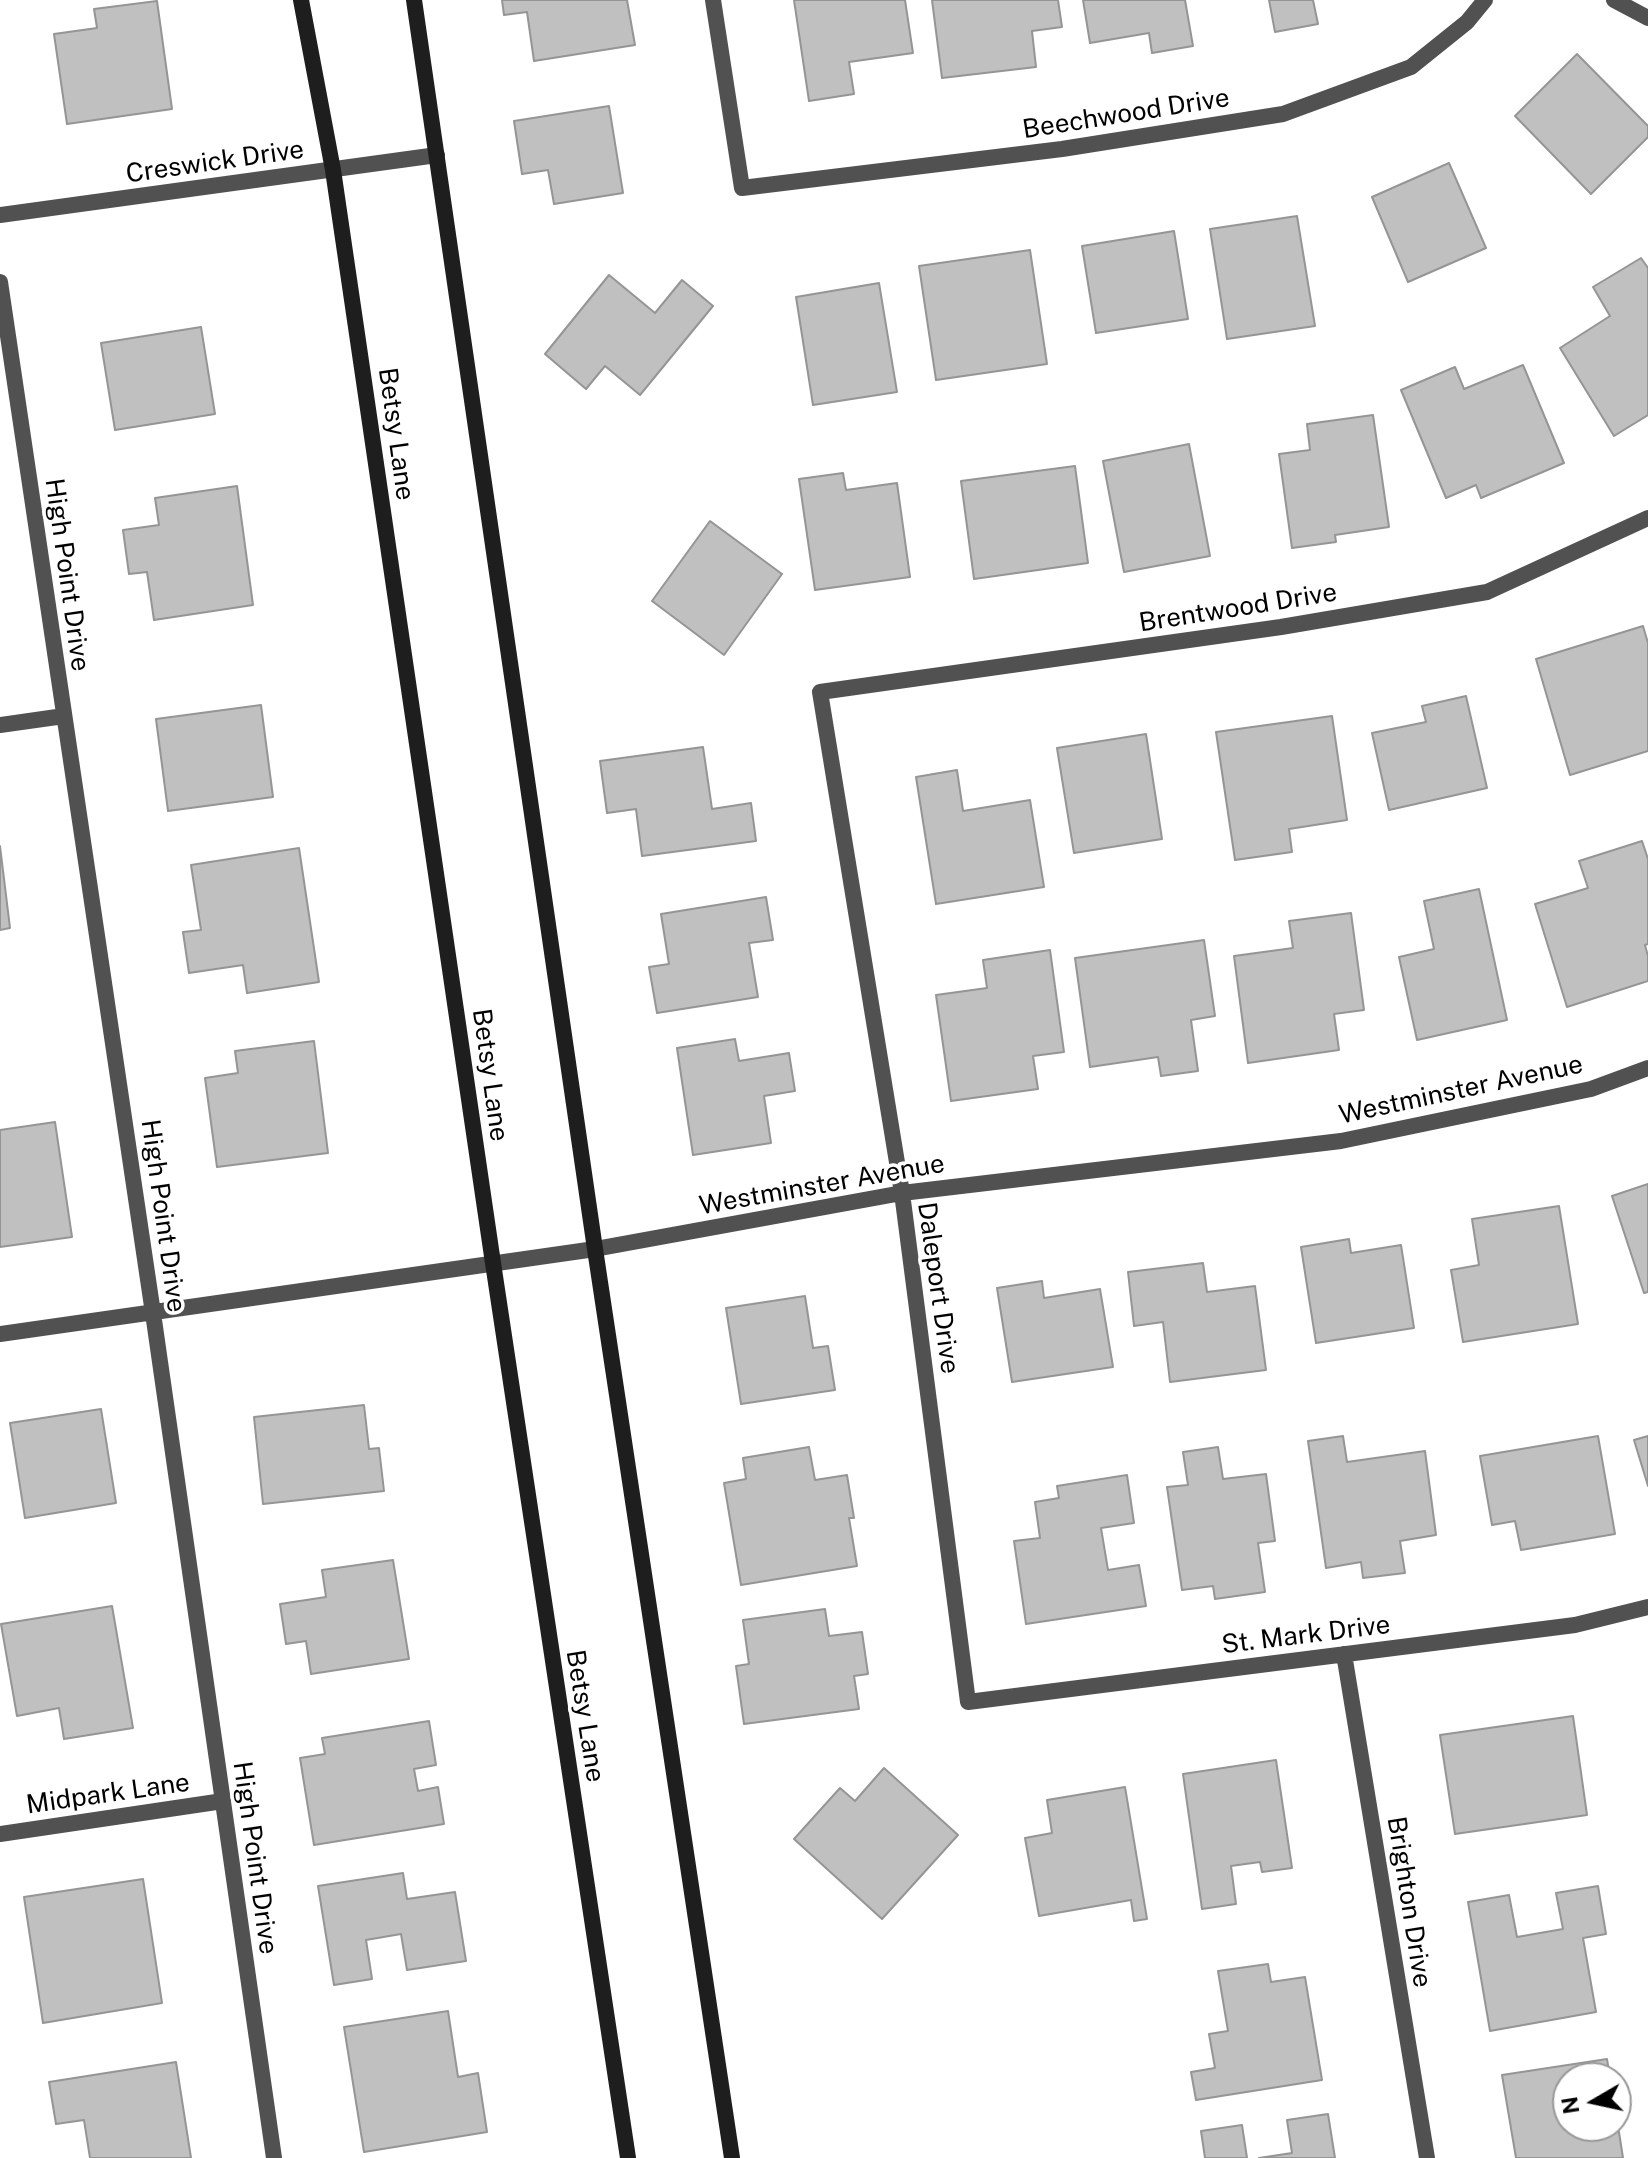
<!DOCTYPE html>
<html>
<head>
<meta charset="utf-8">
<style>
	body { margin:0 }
	#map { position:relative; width:1648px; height:2158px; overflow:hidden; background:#fff; font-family:"Public Sans",sans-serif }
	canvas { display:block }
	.north { position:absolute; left:1552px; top:2062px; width:80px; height:80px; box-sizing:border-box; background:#fff; border:2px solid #999; border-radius:50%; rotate:261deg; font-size:22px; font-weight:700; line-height:32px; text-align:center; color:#000 }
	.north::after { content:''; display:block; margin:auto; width:28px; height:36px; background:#000; clip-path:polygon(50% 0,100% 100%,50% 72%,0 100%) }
</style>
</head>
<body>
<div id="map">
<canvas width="1648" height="2158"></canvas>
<div class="north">N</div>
</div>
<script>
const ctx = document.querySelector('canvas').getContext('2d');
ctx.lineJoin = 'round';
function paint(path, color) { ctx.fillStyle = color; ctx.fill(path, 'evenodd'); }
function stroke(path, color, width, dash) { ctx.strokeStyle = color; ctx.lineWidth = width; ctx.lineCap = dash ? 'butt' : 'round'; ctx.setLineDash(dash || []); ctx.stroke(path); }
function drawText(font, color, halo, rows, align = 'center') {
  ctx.font = font + ' "Public Sans",sans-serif'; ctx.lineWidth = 7; ctx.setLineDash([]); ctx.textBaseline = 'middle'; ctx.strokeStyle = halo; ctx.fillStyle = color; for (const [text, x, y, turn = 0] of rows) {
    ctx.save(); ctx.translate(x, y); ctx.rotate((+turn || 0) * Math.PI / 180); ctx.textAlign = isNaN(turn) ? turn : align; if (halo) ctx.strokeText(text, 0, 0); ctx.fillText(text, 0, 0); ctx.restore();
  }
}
const building = new Path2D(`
	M502,0h125l8,45 -101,16 -7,-49 -23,3z
	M794,0h111l8,53 -64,9 5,32 -45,7z
	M932,0h126l4,27 -30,4 4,36 -94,11z
	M1083,0h102l8,46 -41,7 -3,-20 -59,10z
	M1269,0h44l5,24 -43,8z
	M157,1l15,108 -105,15 -13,-90 43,-6 -3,-19z
	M1577,54l71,72v11l-57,57 -76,-78z
	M609,106l14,87 -69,11 -6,-34 -26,4 -8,-53z
	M1449,163l37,85 -78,34 -36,-85z
	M1297,216l18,110 -88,13 -17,-110z
	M1174,231l14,88 -92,14 -14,-87z
	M1030,250l17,114 -111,16 -17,-114z
	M1641,258l7,10v147l-34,21 -54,-88 50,-32 -17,-29z
	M609,275l46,38 27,-33 31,26 -73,89 -35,-29 -19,23 -41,-35z
	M879,283l18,109 -84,13 -17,-108z
	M201,327l14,87 -100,16 -14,-87z
	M1523,365l41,98 -83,35 -5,-13 -30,13 -45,-108 54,-23 9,22z
	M1373,415l16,112 -54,8 1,7 -44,6 -13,-94 31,-4 -3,-26z
	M1189,444l21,112 -86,16 -21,-111z
	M1075,466l13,97 -114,16 -13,-98z
	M843,473l3,17 51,-7 13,94 -95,13 -16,-111z
	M237,486l16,119 -99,15 -7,-48 -18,2 -6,-44 36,-5 -4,-27z
	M710,521l72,53 -58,81 -72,-54z
	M1643,626l5,17v108l-78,24 -34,-116z
	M1466,696l21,92 -98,22 -17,-77 54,-11 -4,-16z
	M261,705l12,92 -105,14 -12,-92z
	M1332,716l15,104 -58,9 3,23 -57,8 -19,-128z
	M1146,734l16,105 -88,14 -17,-105z
	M703,747l9,62 39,-6 5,38 -114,15 -6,-47 -29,4 -7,-52z
	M957,770l6,41 67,-11 14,87 -108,17 -20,-127z
	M1642,841l6,18v85l-3,1 3,11v25l-81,26 -32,-103 53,-16 -9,-27z
	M0,846l10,82 -10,2z
	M299,848l20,134 -72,11 -4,-28 -54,8 -6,-41 18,-2 -10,-65z
	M1479,889l28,131 -90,20 -18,-83 35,-8 -10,-48z
	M766,897l7,43 -24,3 9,54 -101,16 -8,-46 20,-3 -8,-50z
	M1351,913l13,97 -30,4 5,36 -91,13 -14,-107 59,-8 -4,-27z
	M1204,940l11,76 -24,4 7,51 -37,5 -3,-19 -68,10 -15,-109z
	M1050,950l14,102 -31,4 5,33 -87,12 -15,-106 51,-7 -4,-28z
	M735,1039l4,22 50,-8 6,38 -31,5 7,47 -78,12 -16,-107z
	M314,1041l14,112 -111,14 -12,-89 33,-5 -3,-22z
	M55,1122l17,115 -72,10v-117z
	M1648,1184v108l-4,1 -32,-97z
	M1559,1206l19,118 -115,18 -12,-72 28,-5 -7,-46z
	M1349,1239l2,14 50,-8 13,83 -98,15 -15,-96z
	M1203,1263l4,29 48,-6 11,84 -96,12 -7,-60 -29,4 -6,-54z
	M1042,1281l2,17 56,-9 13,78 -101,15 -15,-94z
	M805,1296l8,52 15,-2 7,44 -94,14 -15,-96z
	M364,1405l5,44 10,-1 5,43 -121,13 -9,-87z
	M101,1409l15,94 -91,15 -15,-95z
	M1343,1436l4,26 78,-11 11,84 -36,6 5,32 -42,5 -2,-16 -35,6 -18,-127z
	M1598,1436l17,98 -94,16 -6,-29 -23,4 -12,-69z
	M1648,1436v50l-14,-46z
	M809,1447l6,33 32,-5 7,43h-5l8,48 -116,19 -17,-102 22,-4 -3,-21z
	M1218,1447l5,32 43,-5 9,67 -17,2 7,49 -50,7 -2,-13 -31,4 -15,-103 21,-2 -5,-33z
	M1127,1475l7,48 -33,5 7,42 31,-5 7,41 -120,18 -12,-83 26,-3 -5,-36 24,-4 -2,-12z
	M393,1560l16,99 -98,15 -5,-33 -20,3 -6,-40 46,-7 -4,-27z
	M112,1606l21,122 -69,11 -5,-31 -42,8 -16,-92z
	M825,1609l4,27 33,-4 6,42 -14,2 5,33 -115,15 -8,-58 13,-2 -6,-44z
	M1573,1716l14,99 -132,19 -15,-99z
	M429,1721l7,44 -22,4 4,22 20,-4 6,37 -130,21 -14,-87 25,-4 -3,-16z
	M1276,1760l16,108 -30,4 -2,-10 -29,4 5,38 -34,5 -19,-135z
	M884,1768l74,67 -76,84 -88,-80 46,-51 15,13z
	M1125,1787l22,132 -13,2 -3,-21 -92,16 -14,-78 27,-5 -5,-33z
	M403,1873l4,26 48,-7 11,69 -59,9 -6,-36 -35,6 6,39 -38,6 -16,-99z
	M143,1879l19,124 -119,20 -19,-126z
	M1598,1886l8,48 -23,4 13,74 -106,19 -22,-129 41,-7 8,42 46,-8 -7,-36z
	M1268,1964l3,18 34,-5 17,103 -126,20 -5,-28 24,-4 -6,-34 19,-3 -10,-60z
	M448,2011l10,66 20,-4 9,59 -123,20 -20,-125z
	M1607,2059l3,19h-42v48h48v-13l7,45h-107l-14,-83z
	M176,2062l15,96h-101l-6,-38 -28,4 -7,-42z
	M1328,2114l7,44h-76l33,-5 -5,-33z
	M1242,2125l5,33h-42l-4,-27z`);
paint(building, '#c0c0c0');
stroke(building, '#959595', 2);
stroke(new Path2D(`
	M713,0l29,188 320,-39 221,-35 128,-47 56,-45 18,-22
	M1614,0l34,18
	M0,215l437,-60
	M0,282l153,1031 121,845
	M1648,518l-161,74 -206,35 -461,65 82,501 66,509 607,-77 73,-18
	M0,725l64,-9
	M0,1334l595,-85 307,-56 439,-52 250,-52 57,-21
	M1344,1654l83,504
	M0,1834l223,-33`), '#515151', 16);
stroke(new Path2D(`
	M301,0l32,170 160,1093 135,895
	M414,0l181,1249 137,909`), '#1e1e1e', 16);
drawText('26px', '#000', '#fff', [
	["Beechwood Drive",1126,114,-9],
	["Creswick Drive",215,162,-8],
	["Betsy Lane",396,434,82],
	["High Point Drive",67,575,82],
	["Brentwood Drive",1238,608,-9],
	["Betsy Lane",490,1075,82],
	["Westminster Avenue",1461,1090,-12],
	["Westminster Avenue",822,1185,-10],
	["High Point Drive",163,1216,82],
	["Daleport Drive",938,1288,82],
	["St. Mark Drive",1306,1635,-7],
	["Betsy Lane",585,1716,81],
	["Midpark Lane",108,1794,-8],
	["High Point Drive",255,1858,82],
	["Brighton Drive",1409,1902,81]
]);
</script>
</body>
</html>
